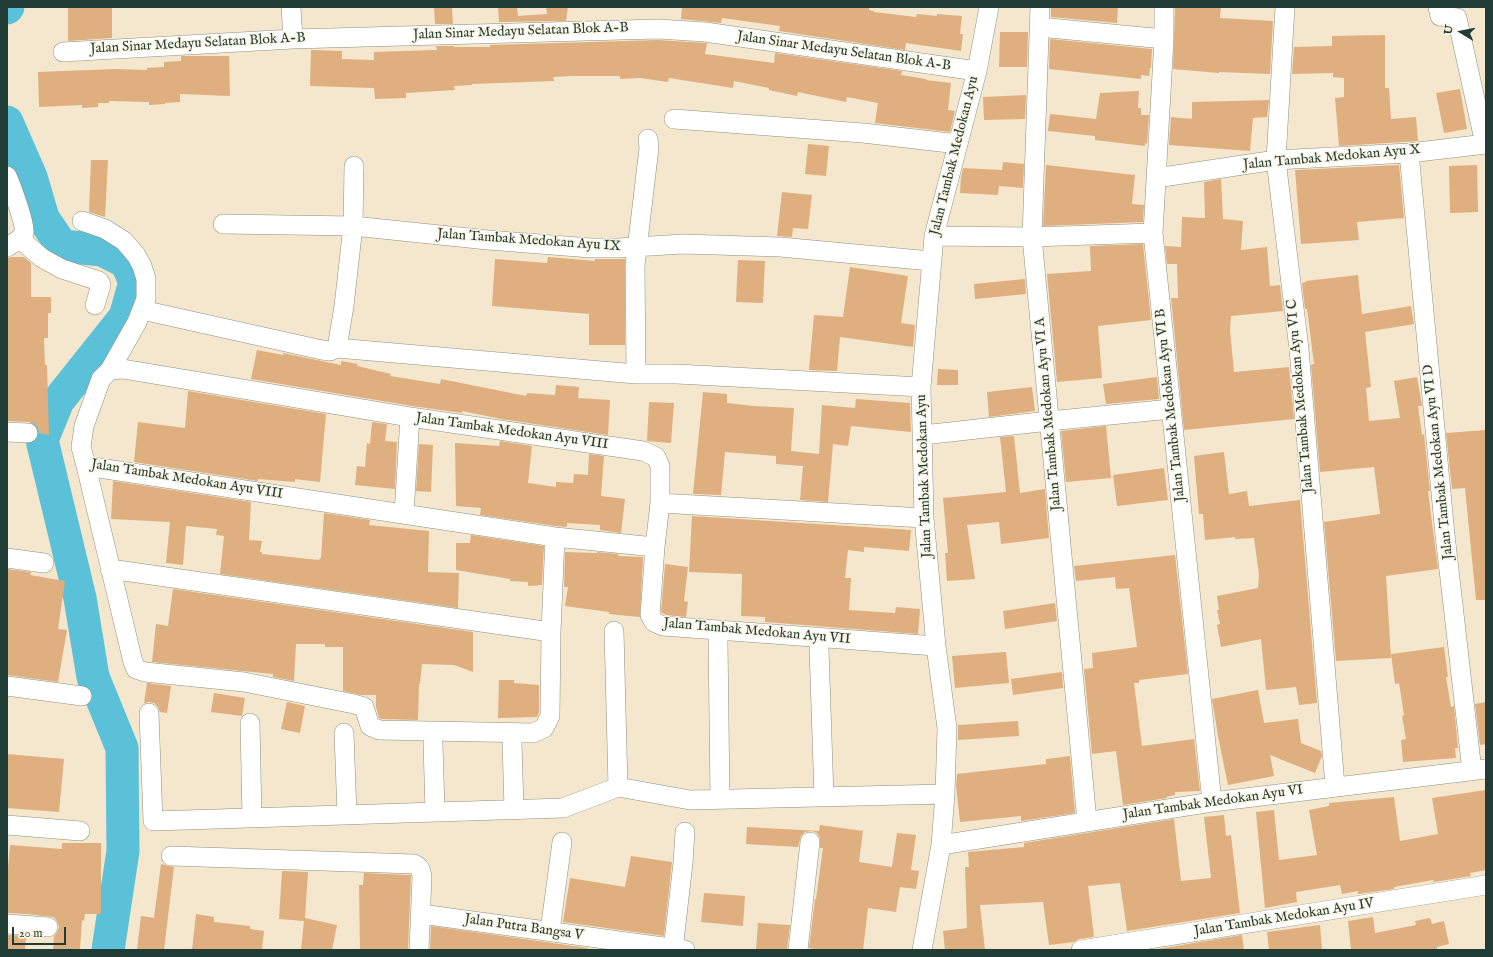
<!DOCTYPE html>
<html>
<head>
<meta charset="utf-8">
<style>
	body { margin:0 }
	#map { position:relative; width:1493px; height:957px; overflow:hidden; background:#f4e7cd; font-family:"IM FELL English",serif }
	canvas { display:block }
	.frame { position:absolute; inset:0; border:8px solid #1f3d34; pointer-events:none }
	.north { position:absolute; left:1441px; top:12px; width:40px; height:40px; -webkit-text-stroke:3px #fcf5e5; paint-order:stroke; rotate:280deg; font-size:11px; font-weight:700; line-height:16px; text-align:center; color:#1f3d34 }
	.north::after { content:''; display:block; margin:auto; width:14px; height:18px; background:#1f3d34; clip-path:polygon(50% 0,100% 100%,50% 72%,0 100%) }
	.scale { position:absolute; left:12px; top:927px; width:54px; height:18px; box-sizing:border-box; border:2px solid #1f3d34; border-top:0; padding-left:5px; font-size:12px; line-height:14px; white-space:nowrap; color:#1f3d34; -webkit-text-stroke:3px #fcf5e5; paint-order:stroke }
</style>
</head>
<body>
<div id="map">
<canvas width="1493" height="957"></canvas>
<div class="frame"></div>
<div class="north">U</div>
<div class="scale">20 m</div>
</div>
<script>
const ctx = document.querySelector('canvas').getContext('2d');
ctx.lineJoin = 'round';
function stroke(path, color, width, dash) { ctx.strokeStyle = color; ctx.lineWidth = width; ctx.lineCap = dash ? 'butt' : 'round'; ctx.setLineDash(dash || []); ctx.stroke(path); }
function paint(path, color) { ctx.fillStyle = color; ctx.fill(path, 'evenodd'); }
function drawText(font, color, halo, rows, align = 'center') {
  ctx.font = font + ' "IM FELL English",serif'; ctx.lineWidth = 3; ctx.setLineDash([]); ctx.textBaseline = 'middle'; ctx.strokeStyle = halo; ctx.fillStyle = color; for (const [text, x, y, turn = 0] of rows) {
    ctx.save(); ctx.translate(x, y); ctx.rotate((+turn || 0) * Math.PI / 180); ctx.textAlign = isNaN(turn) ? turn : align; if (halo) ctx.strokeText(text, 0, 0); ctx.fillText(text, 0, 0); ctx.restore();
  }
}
stroke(new Path2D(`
	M7,8l1,-1
	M7,122l24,55 12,41 19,28 40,4 24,12 9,20 -10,35 -67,84 -16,39 38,158 13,79 29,71 1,103 -15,99`), '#5bc1d9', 33);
paint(new Path2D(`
	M68,7h44v31l-44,3z
	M434,7h18l1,17h-18z
	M498,7h19l1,9 29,-2 -1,-7h22l-2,14 -67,1z
	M682,7h187v3l5,1v1l42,5 1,-3 20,2v-2l25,2 -2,18h3l-2,17 -55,-8 -1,7 -126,-19 1,-5 -58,-8 -1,5 -40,-4z
	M1051,7h67l-1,16 -66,-6z
	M1175,7h46l-1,11 53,3 -3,53 -51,-2v1l-46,-4z
	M1000,32h28l-1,35h-28z
	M1385,35v53h4l2,31 25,-2 2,24 -79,5 -4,-48 9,-1v-19l-11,-1v-4l-41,1 2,-27 38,-1v-10z
	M1050,39l102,10 -1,19h-1l-1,8 -8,-1v4l-92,-10z
	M658,40l49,3 -2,11 69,9 1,-10 127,18 -1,4 25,4v1l25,3 -3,27 7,1 -5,21 -75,-9 3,-20 -31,-6 -1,5 -48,-10 -1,4 -28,-6v-2l-35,-7 -1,7 -64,-10 -1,4 -28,-4 -20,1v-3h-50l-17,1 1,4 -82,3v1l-18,1 1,4 -49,3v5l-31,1 -1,-11 -64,-2 1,-36 31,1v8l32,1v-8l63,-2 -1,-4h18v1h36v-2z
	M181,56h48l1,40 -50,-2v8l-15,1v1l-16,1v-3l-40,-1v2h-11v4l-16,1v-3l-43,2 -1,-35 78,-3 31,1v-2l17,-1v-5l17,-1z
	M1460,89l7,40 -23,4 -8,-40z
	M1139,91l-1,17h3v7h8l-2,29 -2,-1v3l-50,-6v-4l-47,-5 2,-17 46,5 4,-26z
	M1026,95l-1,24 -41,1 -1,-23z
	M1269,100l-2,17 -14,1 -3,33 -81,-6 2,-28 21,2v-17z
	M808,144l21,2 -3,30 -21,-2z
	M91,160h17l-3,57 -16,-5z
	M1003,162l21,2 -1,24 -24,-2 -1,9 -38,-2 1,-16 2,-9 39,2z
	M1046,165l89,10 -3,29 12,1 -1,17 -100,4z
	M1399,165l5,53 -47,4 2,18 -58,4 -6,-74z
	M1477,165l1,47 -28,1 -1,-47z
	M1221,179l2,40 20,2 -2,29 26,-3 3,39 10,-1 3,26 -52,5 -1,14 4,42 55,-5 5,52 -110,11 -13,-132h7l-1,-34h-10l-2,-18 16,1 1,-30 23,1 -1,-36z
	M782,192l30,3 -4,34 -15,-1 -1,9 -15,-1z
	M1143,244l8,76 -53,6 4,52 -45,4 -10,-108 44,-3 -1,-25z
	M12,257h12l7,6v34h20v16h-3v25h-4l1,27h2l2,70 -10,-2 -1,-5 -4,-4 -5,-2 -22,-1v-163z
	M548,257l47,4v-2h30v86h-36v-31l-97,-8 3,-47 52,4z
	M738,260l27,1 -2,42 -27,-1z
	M850,267l58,9 -7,47 14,2 -2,22 -73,-10 -3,34 -28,-1 5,-55 29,2z
	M1358,275l4,39 49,-8 3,18 -49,8 6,55 -5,1 3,33 31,-3 -6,-37 23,-4 5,29h-4l4,29 2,-1 6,57h-2l10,78 -52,7 5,82 -55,3 -12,-139 56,-8 -6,-47 -54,5 -9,-107 3,-1 -7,-55h-2l-3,-26 4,-1v-1z
	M1025,279l1,15 -51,5 -1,-15z
	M257,350l26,5v-2l58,12v-4l17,3 -1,2 34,8 -1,2 50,8 1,-5 85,17 1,-3 28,2 1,-10 23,2 -1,11 32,2 -2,35 -107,-16 -39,-8v2l-50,-7 -161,-27z
	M938,369l20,1v15h-21z
	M1157,377l2,22 -53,5 -3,-20z
	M1032,387l3,24 -46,6 -2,-25z
	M188,391l138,23 -6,68 -25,-3v3l-37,-3v2l-124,-19 4,-40 47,6z
	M703,392l24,2v9l27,3 40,2 -3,43 28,3 3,-49 33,3 1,-9 54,4 1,29 -60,-6 -3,20 -15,-2 -5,58 -28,-2 3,-34 -27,-2v-8l-51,-4 -4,43 -28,-1z
	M649,402l25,1 -3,40 -24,-2z
	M372,422l15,2 -2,17 12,1 -2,47 -40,-4 2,-19 8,1 2,-24 3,1z
	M1106,426l5,52 -45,4 -5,-51z
	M1486,430v170h-10l-11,-112 -13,1 -6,-56z
	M1014,436l6,57 25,-4 4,49 -48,6 -2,-22 -32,3 8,54 -28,2 -2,-28h3l-5,-55 63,-6 -6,-55z
	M500,441l32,5 -4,37 28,4v-5l17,1 1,-9 14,1 1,-21 15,2 -3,40 24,3 -4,34 -21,-3v-5l-33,-2v4l-11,-1 -76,-11 1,-7 -25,-2 -1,-63 44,3z
	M419,444l14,1 -2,47 -15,-1z
	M1224,452l5,42 18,-3 2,15 51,-6 17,203 -18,2 -3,-18 -30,3 -5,-51 -40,8 -4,-22 3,-1 -3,-14h2l-2,-14 41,-8 1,-13 -5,-37 -19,1v-2l-30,3 -2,-26h-4l-5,-58z
	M1164,468l4,32 -51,6 -4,-31z
	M113,481l138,21 -2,38 13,1 -2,11h2v2l57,6 1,-2h1l3,-45 46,7 -1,5 60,6 -1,41 31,1 -1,35 -238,-34 4,-38 -8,-1 1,-6 -31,-3 -3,39 -17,-2 4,-41 -59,-3z
	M692,516l219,14 -2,21 -45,-4v5l-16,-2 -3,28h6l-2,32 46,3 1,-6 24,2 -2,25 -153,-12v-5l-24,-1 1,-42 -53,-2z
	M471,535l73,11 -2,39 -14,1v-4l-18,-1v-2l-54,-9v-27h14z
	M565,552l32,1v-1l21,2v2l25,1 -3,60 -31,-3v-2l-44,-6 3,-19h-4z
	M1175,555l13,119 -49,6v3h-5l8,63 52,-7 6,52 -25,1v3l-9,2 1,1 -44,7 -7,-54 -24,3 -8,-85 9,-1 -1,-15 45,-6 -8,-59 -13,1 -1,-12 -39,4 -2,-15z
	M665,564l23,3 -4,34 4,1 -2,15 -20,-2 -5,-3z
	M7,569l24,3 -1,3 35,6 -7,48 9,1 -9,52 -51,-7z
	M173,589l300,43v40l-19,-7 -32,-1 -2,20h-1l-1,36 -37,-1 -2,-1 -3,-11v-12h-15l-18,-4v-44h-18v-3h-29l-2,37 -21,-4v-3l-121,-12 4,-38 12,2z
	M1055,603l2,18 -52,8 -2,-18z
	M1444,647l4,30h-2l5,30 3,-1 4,42h-3l1,10 -53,4 -2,-22 5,-1 -4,-23 2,-1 -5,-32 -4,1 -4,-30z
	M1006,652l3,31 -54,5 -3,-32z
	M1062,672l1,16 -50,7 -2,-16z
	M499,680h15v3l25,2v28l-2,4 -39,1z
	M147,683l24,3 -4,27 -7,-1 -2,-5 -4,-4 -5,-1 -5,1z
	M1258,690l6,33 34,-4 3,24 20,8 1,5 -7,17 -45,-18 4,21 -46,9 -10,-49 -6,-37z
	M214,693l31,5 -3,18 -31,-4z
	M287,702l18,4 -5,27 -19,-4z
	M1486,702v42l-6,1 -5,-41z
	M1018,721l1,15 -61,4v-15z
	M7,754l57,5 -5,53 -52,-4z
	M1070,756l5,57 -54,8v-5l-61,6 -4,-37 1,-11 89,-10v-5z
	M1486,790v80l-16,3 1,3 -37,6 -1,-2 -39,7v2l-36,5v-3l-16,3 -2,-9 -44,7 1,10 -32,6 -9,-96 18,-2 5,50 38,-5 -8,-45 20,-4v-3l65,-6 6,44 38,-7 -6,-36z
	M1224,815l2,21 5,-1 9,78 -113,18 -7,-48 -32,3 6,51 -15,2 -5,3 -25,3 -6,-43 -63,3 5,45h-40l-2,-19 24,-3 -2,-61h4l-1,-15 56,-5v-4l150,-24 7,62 30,-3 -7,-61z
	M820,825l43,6 -4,31 33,5 5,-34 19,2 -5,35 8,1 -3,18 -16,-2 -4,25 -28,-4 -5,42h-42l-12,-2 6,-49h1l7,-51h-3v-10l-3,-5 -5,-2 -7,1 -4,4 -3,11 -52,-3 1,-17 72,4z
	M62,843h39v71h-16l-1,7 -2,-1 -2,30h-27l1,-14 3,-3 2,-6 -1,-4 -4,-6 -28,-3 -19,-1v-33l3,-35 52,4z
	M631,856l41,6 -8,74 -101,-14 7,-44 55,9z
	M161,864l13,3 -10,83h-27l4,-34 13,2z
	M282,871l26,1 -3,46 32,7 -5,25h-31l3,-29 -25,-2z
	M364,873l47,2 -3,75h-48l-1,-65h4z
	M704,893l41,3 -2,30 -42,-4z
	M196,914l18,3v5l36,4v3l14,2 -2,19h-70z
	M1373,917l2,16 41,-8 -1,-4 15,-3 2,6 12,-3 5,23 -12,3v3h-86l-3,-29z
	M758,923l32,2 -3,25h-31z
	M1320,925l2,25h-53l-2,-18z
	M431,926l157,22v2h-158z
	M7,935l19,1 -1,14h-18z
	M1242,935l2,15h-86v-1z`), '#dfaf80');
const minor = new Path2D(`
	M291,7l2,32
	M1040,7l-8,230 55,584
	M1164,7v32l-11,194 59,569
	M1285,7l-9,153 23,189 36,437
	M1438,7l2,9 17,2 28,126
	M1039,27l125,12
	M63,52l230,-13 365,-10 47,3 272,39
	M674,119l189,14 95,11
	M1409,153l36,382 27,236
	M7,176c4,9 19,49 17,57 -3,7 -11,10 -17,14
	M1156,178l120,-18 133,-7 77,-9
	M82,221l23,8 19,12 12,14 6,11 4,13v20l-9,23 -27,48 -9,9 -17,47 -3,21 5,19 469,71 100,10 5,-44v-37l-4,-9 -13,-6 -233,-34 -287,-48 -13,1
	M223,224l130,2 135,14 103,8h27l65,-4 97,3 151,14
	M934,236l98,1 121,-4
	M20,239l22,19 20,11 37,12 2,4 -6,20
	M142,310l180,40 8,1 7,-3 7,-42 9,-80 1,-60
	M337,348l299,26h41l244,13
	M636,374l-1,-108 14,-118 -1,-9
	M7,432l21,1
	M923,435l126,-14 122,-12
	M86,466l47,196 3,7 9,3 99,10 110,22 10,3 6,19 9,4 154,3 11,-5 6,-12 1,-84 4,-95
	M660,503l264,15
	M404,514l6,-97
	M655,547l-5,68 4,7 9,4 273,20
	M7,558l37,5
	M110,569l441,63
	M614,631l4,156
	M718,640l2,159
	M819,648l5,149
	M7,686l75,10
	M149,713l4,108 410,-13 55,-21 72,13 255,-6
	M250,723l2,95
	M344,733l3,82
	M433,743l2,69
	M512,743l2,66
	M7,825l73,6
	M941,845l271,-43 274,-33
	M171,856l243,8c6,3 7,6 8,12l-3,74
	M421,914l264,36
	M7,924l41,3
	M550,931l12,-89
	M673,950l10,-87 2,-31
	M798,950l12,-108
	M922,950l19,-105 4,-51 2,-66 -11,-82 -12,-128 -3,-131 13,-151 43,-165 12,-64
	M1081,950l405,-65`);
stroke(minor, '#8a9280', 20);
stroke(minor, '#fff', 19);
drawText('14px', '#1f3d34', '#fcf5e5', [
	["Jalan Sinar Medayu Selatan Blok A-B",521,32,-2],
	["Jalan Sinar Medayu Selatan Blok A-B",198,44,-3],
	["Jalan Sinar Medayu Selatan Blok A-B",844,52,8],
	["Jalan Tambak Medokan Ayu",955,156,-76],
	["Jalan Tambak Medokan Ayu X",1332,158,-5],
	["Jalan Tambak Medokan Ayu IX",529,241,4],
	["Jalan Tambak Medokan Ayu VI C",1301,396,-95],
	["Jalan Tambak Medokan Ayu VI B",1171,405,-96],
	["Jalan Tambak Medokan Ayu VI A",1049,414,-95],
	["Jalan Tambak Medokan Ayu VIII",512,432,8],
	["Jalan Tambak Medokan Ayu VI D",1439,462,-96],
	["Jalan Tambak Medokan Ayu",925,476,-92],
	["Jalan Tambak Medokan Ayu VIII",187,480,9],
	["Jalan Tambak Medokan Ayu VII",757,632,5],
	["Jalan Tambak Medokan Ayu VI",1213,803,-8],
	["Jalan Tambak Medokan Ayu IV",1284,918,-9],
	["Jalan Putra Bangsa V",524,928,8]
]);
</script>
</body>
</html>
